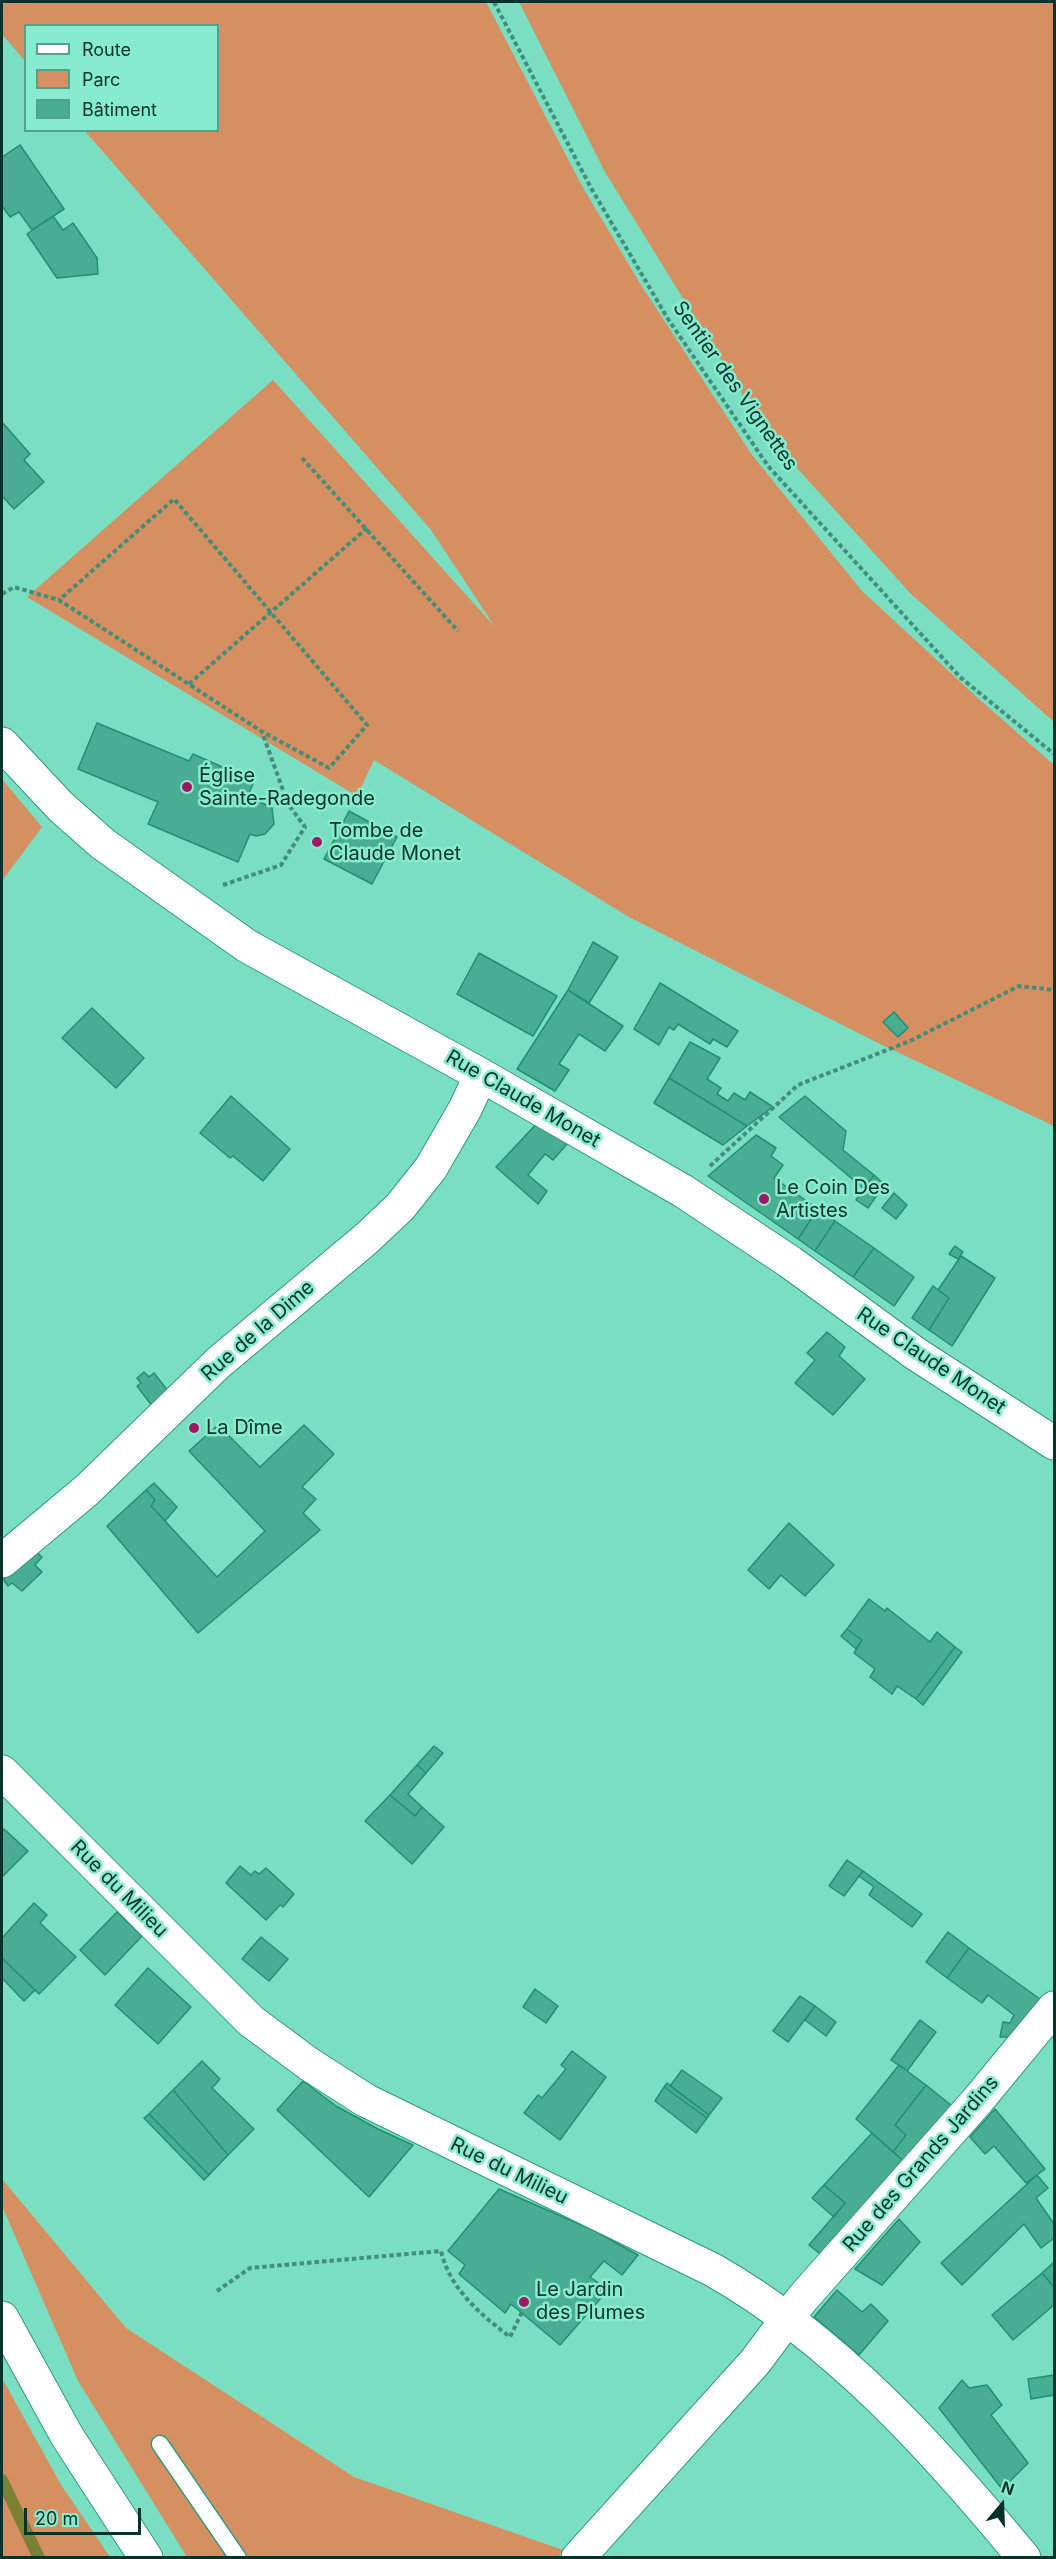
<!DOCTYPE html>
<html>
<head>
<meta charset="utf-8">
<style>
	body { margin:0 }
	#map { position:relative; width:1056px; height:2559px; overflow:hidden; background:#7adec2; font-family:Inter,sans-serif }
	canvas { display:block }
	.frame { position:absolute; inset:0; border:3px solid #053329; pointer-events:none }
	.legend { position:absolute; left:24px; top:24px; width:195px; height:108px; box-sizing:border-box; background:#87ebcf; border:2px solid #53a18d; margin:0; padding:8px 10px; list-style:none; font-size:18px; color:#053329 }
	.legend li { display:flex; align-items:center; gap:12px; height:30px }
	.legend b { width:30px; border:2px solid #53a18d }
	.north { position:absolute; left:972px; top:2475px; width:60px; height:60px; -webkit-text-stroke:4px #87ebcf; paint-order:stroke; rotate:19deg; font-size:16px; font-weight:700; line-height:24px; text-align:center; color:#053329 }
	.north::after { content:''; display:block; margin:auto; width:21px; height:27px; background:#053329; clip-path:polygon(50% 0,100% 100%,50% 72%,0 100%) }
	.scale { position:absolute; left:24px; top:2508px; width:117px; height:27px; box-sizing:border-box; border:3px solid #053329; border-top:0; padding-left:8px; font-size:18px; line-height:21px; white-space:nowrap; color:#053329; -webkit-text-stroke:4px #87ebcf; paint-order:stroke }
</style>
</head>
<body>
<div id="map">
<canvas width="1056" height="2559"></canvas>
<div class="frame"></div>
<ul class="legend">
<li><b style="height:8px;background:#fff"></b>Route</li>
<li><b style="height:16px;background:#d68f60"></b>Parc</li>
<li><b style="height:16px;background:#49ad93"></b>Bâtiment</li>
</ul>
<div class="north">N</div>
<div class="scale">20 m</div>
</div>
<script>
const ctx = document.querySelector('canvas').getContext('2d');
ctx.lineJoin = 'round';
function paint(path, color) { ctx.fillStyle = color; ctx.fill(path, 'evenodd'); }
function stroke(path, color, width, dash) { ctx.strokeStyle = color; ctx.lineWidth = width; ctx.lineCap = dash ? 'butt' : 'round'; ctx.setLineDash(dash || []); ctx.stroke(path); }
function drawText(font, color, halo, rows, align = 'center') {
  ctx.font = font + ' Inter,sans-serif'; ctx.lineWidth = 5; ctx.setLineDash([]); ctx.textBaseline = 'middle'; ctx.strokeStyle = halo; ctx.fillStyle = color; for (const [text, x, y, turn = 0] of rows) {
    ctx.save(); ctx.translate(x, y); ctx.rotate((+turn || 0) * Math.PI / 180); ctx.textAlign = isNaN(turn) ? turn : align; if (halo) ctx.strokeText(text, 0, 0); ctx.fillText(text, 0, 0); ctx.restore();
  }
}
paint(new Path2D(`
	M2,2h484l96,184 59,99 111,170 110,136 117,108 75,66v361l-178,-84 -247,-125 -255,-157 -17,36 -330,-199 246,-217 222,247 -64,-97 -346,-399 133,-1v-104h-192l-1,35 -23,-27z
	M519,2h535v720l-144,-129 -142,-157 -163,-264z
	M2,779l40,48 -40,54z
	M2,2179l124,149 228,149 209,73 -5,8 -371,-1 -109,-176 -76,-175z
	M2,2378l58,105 50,74h-108z`), '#d68f60');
stroke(new Path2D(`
	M2,2480l37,78`), '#7b8134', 12);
const building = new Path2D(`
	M20,145l44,64 -32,21 -13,-18 -9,5 -8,-11v-49z
	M53,216l10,14 10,-7 24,35 1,16 -41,4 -30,-44z
	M2,422l28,32 -6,6 20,22 -30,27 -12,-13z
	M97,723l92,38 4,-7 61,27 -6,15 24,12 2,16 -9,10 -9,2 -6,-2 -12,28 -90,-38 10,-22 -80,-33z
	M349,811l48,26 -25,47 -48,-25z
	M593,942l25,15 -29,46 -21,-13z
	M479,953l78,43 -24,40 -76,-42z
	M660,983l78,48 -11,16 -14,-8 -3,5 -32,-20 -4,6 -5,-3 -10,18 -25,-16z
	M568,990l55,36 -18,25 -26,-17 -20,30 10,6 -14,21 -38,-22z
	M92,1008l52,50 -28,30 -54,-50z
	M894,1012l14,16 -10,9 -15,-15z
	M690,1042l30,16 -13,21 14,9 -4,6 11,7 6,-8 11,7 5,-8 23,15 -26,19 -78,-48z
	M669,1078l78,48 -24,19 -69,-42z
	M231,1096l59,53 -27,32 -30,-25 -3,2 -30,-25z
	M805,1096l41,35 -3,19 31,25 -10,14 -85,-72z
	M541,1119l26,25 -14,16 -8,-6 -17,21 19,16 -9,13 -42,-37z
	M756,1135l20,13 -5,8 12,9 -9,13 44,31 -20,30 -90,-63z
	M874,1175l11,10 -10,13 -11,-9z
	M864,1189l11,9 -7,10 -12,-8z
	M894,1193l13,12 -11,14 -14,-11z
	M818,1209l17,12 -20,30 -17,-12z
	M835,1221l39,27 -21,29 -38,-26z
	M955,1246l8,6 -5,7 -9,-5z
	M874,1248l40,29 -20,29 -41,-29z
	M961,1256l34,22 -43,68 -23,-16 20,-32 -11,-8z
	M933,1286l16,12 -20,32 -17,-12z
	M827,1332l18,15 -6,9 26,23 -32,36 -38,-32 20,-23 -8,-7z
	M144,1372l5,5 5,-4 17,22 -18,12 -16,-21 4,-3 -4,-5z
	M218,1425l42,42 44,-42 30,29 -32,33 14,12 -13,14 17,17 -122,103 -91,-107 39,-36 9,10 -4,6 66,71 48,-46 -76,-80z
	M154,1483l23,24 -12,14 -14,-15 4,-6 -9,-10z
	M789,1523l45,42 -29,31 -24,-21 -12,14 -21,-19z
	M36,1552l6,5 -7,8 7,7 -20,19 -10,-8 -4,3 -5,-7z
	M869,1599l16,12 2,-3 43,34 7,-10 18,15 -39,52 -19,-13 -5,8 -22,-17 5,-8 -21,-16 8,-13 -15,-11z
	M847,1629l15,11 -6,9 -15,-13z
	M955,1647l7,5 -39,53 -7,-6z
	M434,1746l9,7 -17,20 -9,-8z
	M417,1765l9,8 -18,21 14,13 -7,9 -25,-21z
	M390,1795l25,21 7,-9 22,20 -32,37 -47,-43z
	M4,1829l24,22 -26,26v-45z
	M847,1860l16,11 -19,25 -15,-10z
	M240,1866l11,9 4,-4 4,3 7,-6 28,26 -11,13 -3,-2 -14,15 -40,-37z
	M863,1871l59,43 -10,13 -43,-32 5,-8 -15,-11z
	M34,1903l13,12 -7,8 36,34 -37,37 -37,-36v-20z
	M117,1912l25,24 -37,39 -25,-25z
	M948,1932l21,16 -22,30 -21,-16z
	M261,1937l27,22 -19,22 -27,-22z
	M969,1948l75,54 -30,35h-14l3,-15 7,1 4,-8 -26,-20 -6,8 -35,-25z
	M2,1958l33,32 -11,11 -22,-23z
	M148,1968l43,39 -33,37 -43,-39z
	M535,1989l23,17 -12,17 -23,-16z
	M800,1996l15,10 -27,36 -15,-11z
	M815,2006l21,16 -10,14 -21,-16z
	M920,2020l16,12 -29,39 -16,-11z
	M572,2051l34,26 -46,63 -36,-27 14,-18 4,3 24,-29 -5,-4z
	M202,2061l18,18 -8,9 42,41 -26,26 -55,-65z
	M899,2065l27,20 -31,40 11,10 -13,17 -37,-33z
	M682,2070l40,28 -13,17 -39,-29z
	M303,2081l33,25 42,23 35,16 -44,52 -92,-87z
	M667,2083l42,32 -2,3 -43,-31z
	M926,2085l31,25 -48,56 -16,-14 13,-17 -11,-10z
	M664,2087l43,31 -11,15 -41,-32z
	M173,2090l55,65 -19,20 -60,-61z
	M995,2109l50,60 -19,14 -32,-37 -9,8 -15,-17z
	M149,2114l60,61 -5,5 -60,-62z
	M872,2133l37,33 -85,91 -15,-12 36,-42 -21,-18z
	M1037,2175l11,13 -12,10 18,26v14l-13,10 -17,-24 -62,61 -21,-22z
	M824,2185l21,18 -11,14 -22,-19z
	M499,2189l94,41 45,25 -16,20 -18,-14 -14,16 18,13 -48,55 -49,-41 -6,9 -46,-39 6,-9 -17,-14z
	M899,2219l21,23 -38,43 -27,-16z
	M1054,2262v25l-12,-14z
	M1042,2273l12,14v18l-41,35 -21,-25z
	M837,2290l25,22 9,-8 17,17 -29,34 -45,-38z
	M1054,2375v20l-23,4 -3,-20z
	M962,2380l7,8 18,-3 15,20 -11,10 37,48 -26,26 -63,-81z`);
paint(building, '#49ad93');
stroke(building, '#1f8f76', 1.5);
const service = new Path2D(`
	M160,2444l78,114`);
const minor = new Path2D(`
	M2,744l59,63 42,37 144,102 234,129 202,116 107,71 126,92 138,89
	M2,1561l85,-71 131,-127 148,-124 34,-32 31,-39 34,-59 16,-34
	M2,1772l249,249 58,43 56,36 348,170c123,70 222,180 311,288
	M578,2558l177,-196 47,-63 176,-199 76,-92`);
const secondary = new Path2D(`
	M2,2318l65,118 79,122`);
stroke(service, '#309a81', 19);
stroke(minor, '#309a81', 35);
stroke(secondary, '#309a81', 35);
stroke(new Path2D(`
	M494,2l97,186 77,131 100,147 192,211 94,77
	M302,458l156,173
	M2,594l12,-7 45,13 202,131 68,37 38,-43 -193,-226 -115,101
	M189,684l178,-156
	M223,885l58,-20 24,-38 -17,-23 -26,-72
	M710,1166l88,-81 112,-44 109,-55 35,4
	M217,2291l33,-23 191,-17c9,38 39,63 69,86l12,-25`), '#438e7a', 4, [4.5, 3]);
stroke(service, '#fff', 16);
stroke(minor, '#fff', 33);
stroke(secondary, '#fff', 33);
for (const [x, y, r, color] of [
	[187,787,6,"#a01763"],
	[317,842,6,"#a01763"],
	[764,1199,6,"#a01763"],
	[194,1428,6,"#a01763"],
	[524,2302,6,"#a01763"]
]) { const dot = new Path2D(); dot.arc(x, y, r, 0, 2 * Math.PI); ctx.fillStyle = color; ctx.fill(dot); stroke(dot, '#87ebcf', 2); }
drawText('20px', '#053329', '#87ebcf', [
	["Sentier des Vignettes",735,386,55],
	["Rue Claude Monet",523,1099,30],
	["Rue de la Dime",258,1331,-41],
	["Rue Claude Monet",931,1361,34],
	["Rue du Milieu",119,1889,45],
	["Rue des Grands Jardins",921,2164,-49],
	["Rue du Milieu",509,2171,26]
]);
drawText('20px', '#053329', '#87ebcf', [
	["Église",199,776],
	["Sainte-Radegonde",199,799],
	["Tombe de",329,831],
	["Claude Monet",329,854],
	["Le Coin Des",776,1188],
	["Artistes",776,1211],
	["La Dîme",206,1428],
	["Le Jardin",536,2290],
	["des Plumes",536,2313]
], 'left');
</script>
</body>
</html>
